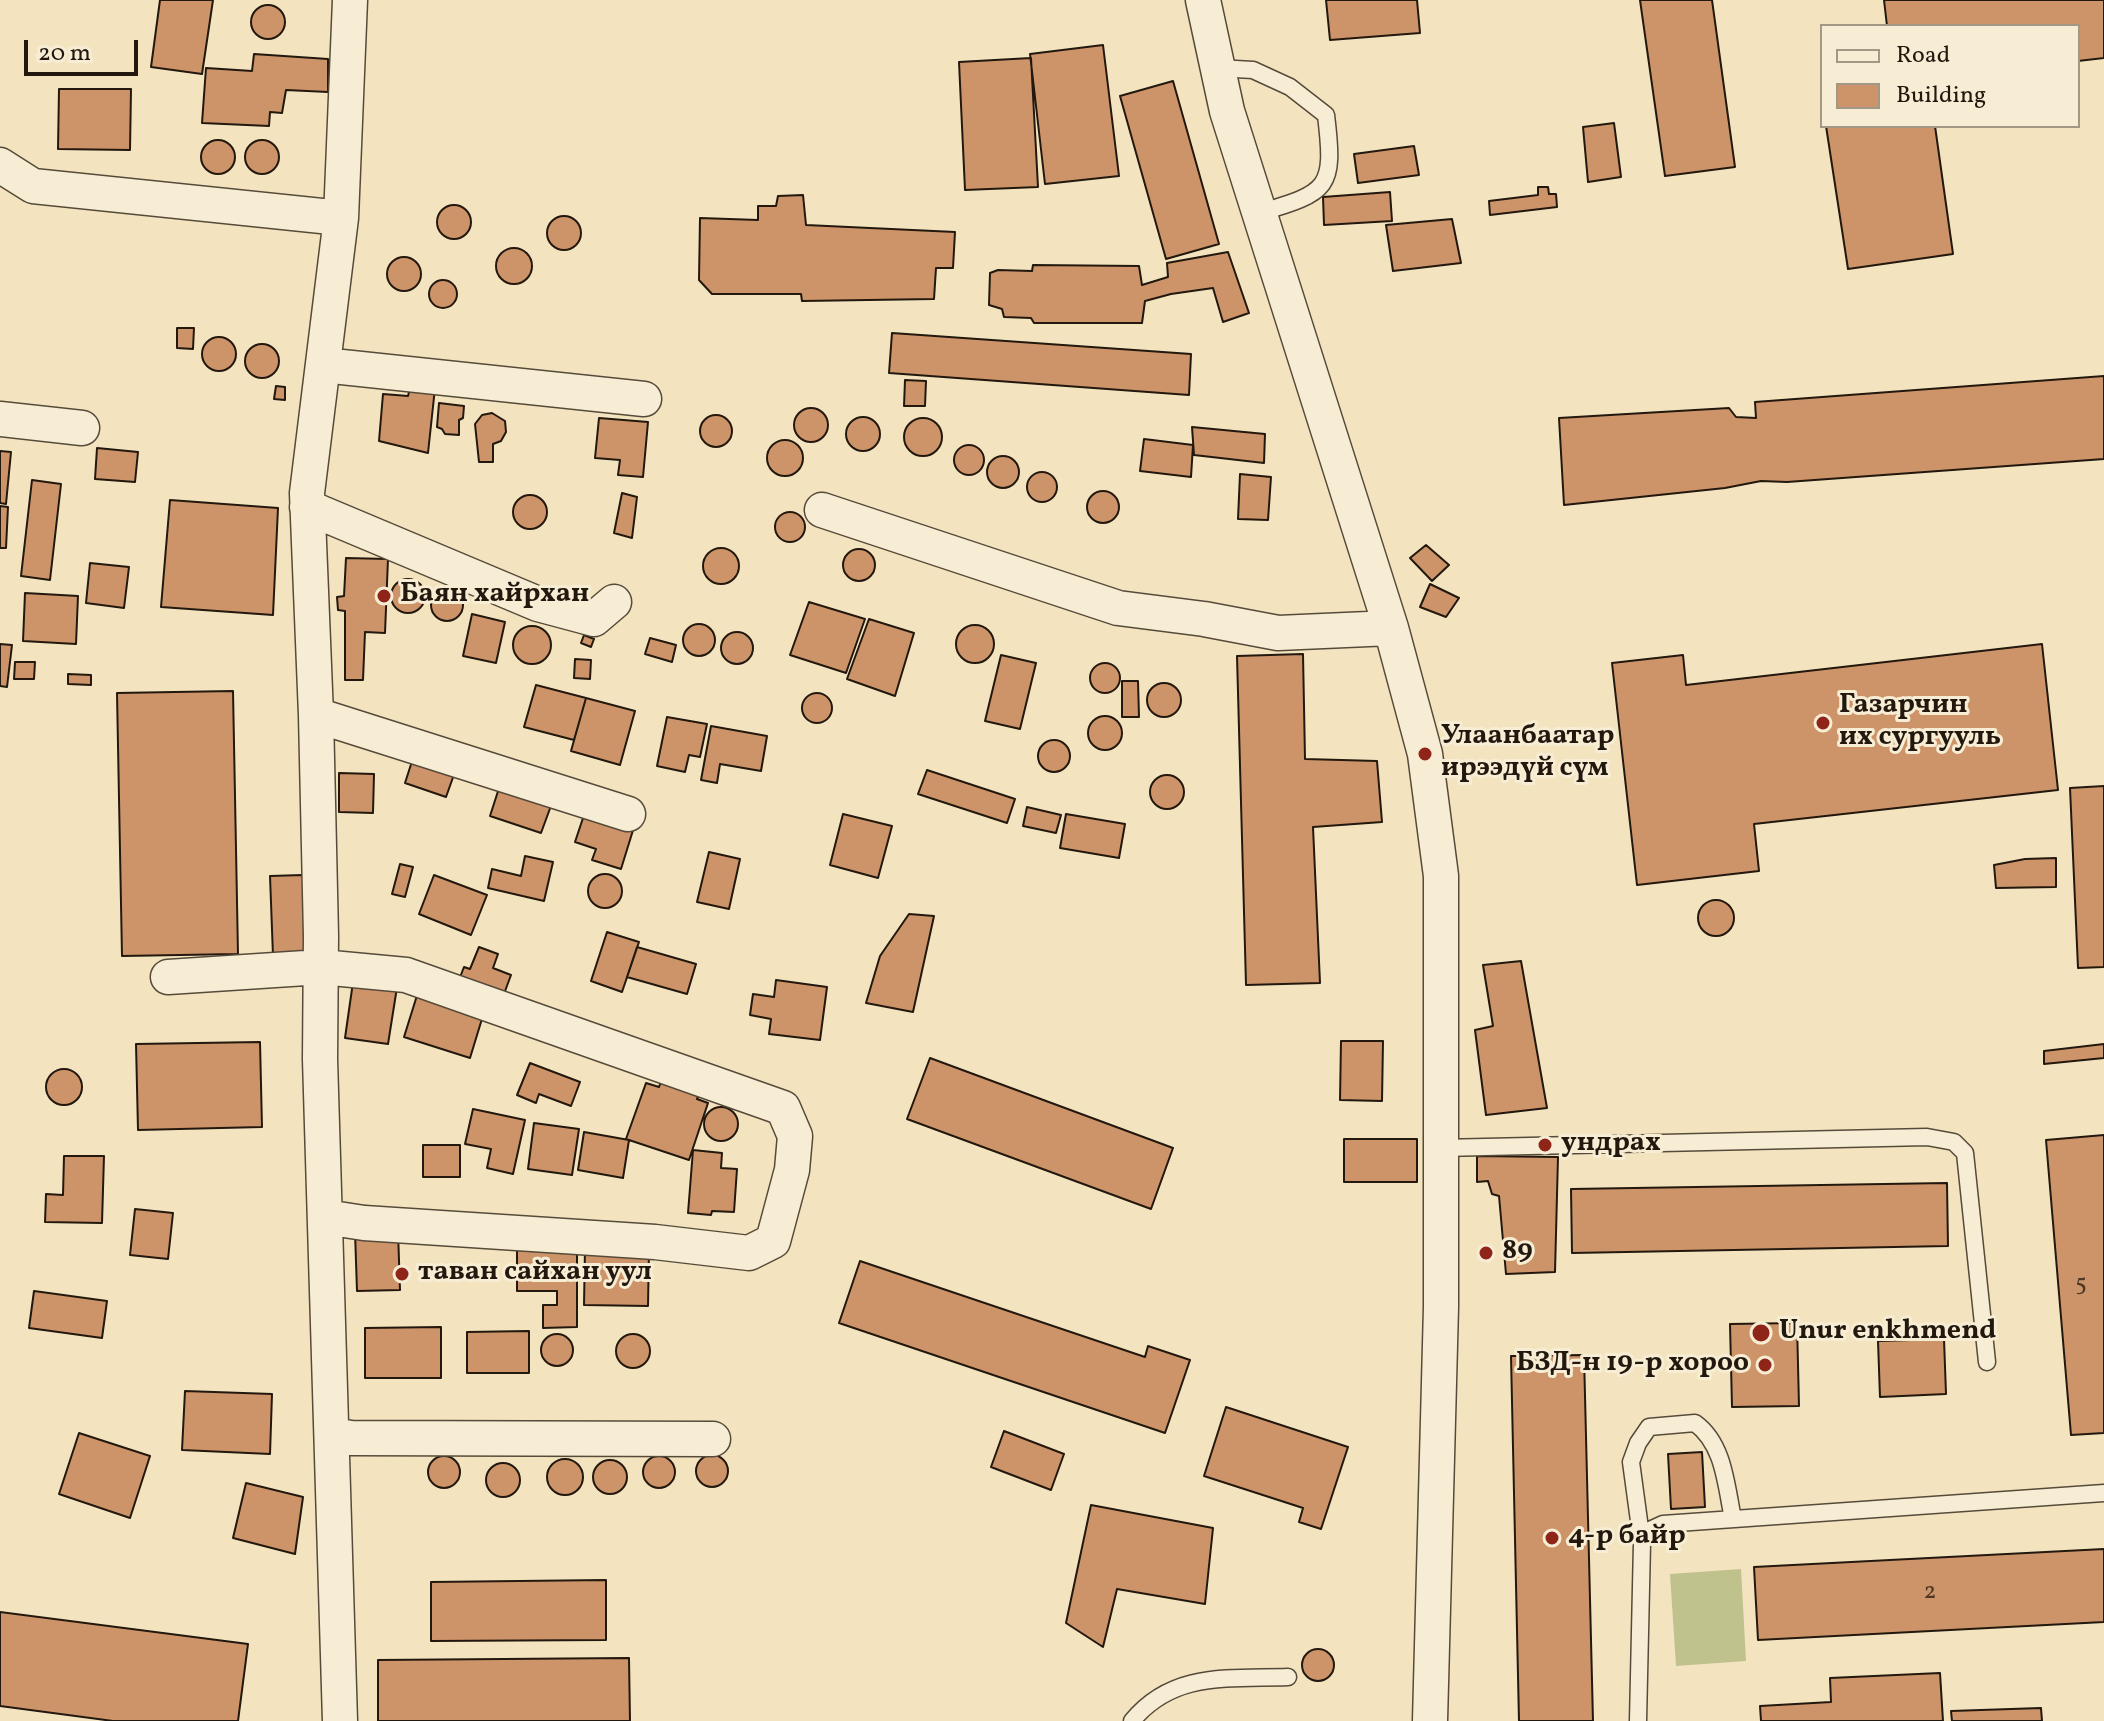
<!DOCTYPE html>
<html>
<head>
<meta charset="utf-8">
<style>
	body { margin:0 }
	#map { position:relative; width:2104px; height:1721px; overflow:hidden; background:#f3e4bf; font-family:Vollkorn,serif }
	canvas { display:block }
	.legend { position:absolute; left:1820px; top:24px; width:260px; height:104px; box-sizing:border-box; background:#f7edd5; border:2px solid #a29885; margin:0; padding:10px 14px; list-style:none; font-size:24px; color:#22180e }
	.legend li { display:flex; align-items:center; gap:16px; height:40px }
	.legend b { width:40px; border:2px solid #a29885 }
	.scale { position:absolute; left:24px; top:40px; width:114px; height:36px; box-sizing:border-box; border:4px solid #22180e; border-top:0; padding-left:10px; font-size:24px; line-height:28px; white-space:nowrap; color:#22180e; -webkit-text-stroke:6px #f7edd5; paint-order:stroke }
</style>
</head>
<body>
<div id="map">
<canvas width="2104" height="1721"></canvas>
<ul class="legend">
<li><b style="height:10px;background:#f7edd5"></b>Road</li>
<li><b style="height:22px;background:#ce9469"></b>Building</li>
</ul>
<div class="scale">20 m</div>
</div>
<script>
const ctx = document.querySelector('canvas').getContext('2d');
ctx.lineJoin = 'round';
function paint(path, color) { ctx.fillStyle = color; ctx.fill(path, 'evenodd'); }
function stroke(path, color, width, dash) { ctx.strokeStyle = color; ctx.lineWidth = width; ctx.lineCap = dash ? 'butt' : 'round'; ctx.setLineDash(dash || []); ctx.stroke(path); }
function drawText(font, color, halo, rows, align = 'center') {
  ctx.font = font + ' Vollkorn,serif'; ctx.lineWidth = 6; ctx.setLineDash([]); ctx.textBaseline = 'middle'; ctx.strokeStyle = halo; ctx.fillStyle = color; for (const [text, x, y, turn = 0] of rows) {
    ctx.save(); ctx.translate(x, y); ctx.rotate((+turn || 0) * Math.PI / 180); ctx.textAlign = isNaN(turn) ? turn : align; if (halo) ctx.strokeText(text, 0, 0); ctx.fillText(text, 0, 0); ctx.restore();
  }
}
paint(new Path2D(`
	M1741,1569l5,92 -70,5 -6,-92z`), '#c0c28e');
const building = new Path2D(`
	M160,0h53l-11,74 -51,-7z
	M1326,0h91l3,33 -90,7z
	M1640,0h72l23,167 -70,9z
	M1884,0h220v58l-26,3v-35h-191z
	M251 22a17 17 0 1 1 34 0a17 17 0 1 1-34 0Z
	M1103,45l16,131 -74,8 -15,-130z
	M254,54l74,5v33l-42,-2 -4,23 -12,-1 -1,14 -67,-3 4,-55 46,3z
	M1031,58l7,129 -73,3 -6,-128z
	M1173,81l46,163 -53,15 -46,-163z
	M59,89h72l-1,61 -72,-1z
	M1614,123l7,54 -33,5 -5,-55z
	M1826,126h109l18,128 -105,15z
	M201 157a17 17 0 1 1 34 0a17 17 0 1 1-34 0Z
	M245 157a17 17 0 1 1 34 0a17 17 0 1 1-34 0Z
	M1414,146l5,29 -61,8 -4,-29z
	M1538,187h10l1,7h7l1,13 -67,8 -1,-14 49,-6z
	M1390,192l2,29 -68,4 -1,-28z
	M803,195l3,30 149,7 -2,36h-17l-2,31 -132,2 -1,-7h-89l-13,-14 1,-62 58,2v-14h18l2,-10z
	M437 222a17 17 0 1 1 34 0a17 17 0 1 1-34 0Z
	M547 233a17 17 0 1 1 34 0a17 17 0 1 1-34 0Z
	M1452,219l9,44 -68,8 -7,-46z
	M496 266a18 18 0 1 1 36 0a18 18 0 1 1-36 0Z
	M1228,252l21,61 -26,9 -10,-34 -42,6 -26,7 -3,22h-108l-3,-5 -27,-1 -2,-8 -13,-4 1,-32 8,-3 34,1 1,-6 106,1 3,19 26,-8 -1,-14z
	M387 274a17 17 0 1 1 34 0a17 17 0 1 1-34 0Z
	M429 294a14 14 0 1 1 28 0a14 14 0 1 1-28 0Z
	M177,328h17l-1,21 -16,-1z
	M892,333l299,21 -2,41 -300,-22z
	M202 354a17 17 0 1 1 34 0a17 17 0 1 1-34 0Z
	M245 361a17 17 0 1 1 34 0a17 17 0 1 1-34 0Z
	M2104,376v83l-317,23 -26,-1 -36,7 -161,17 -5,-87 170,-10 7,9 20,1 -1,-16z
	M905,380l21,1 -1,25h-21z
	M411,384l24,4 -7,65 -49,-12 4,-47 25,2z
	M276,386l9,1v13l-11,-1z
	M439,403l25,3 -1,12 -4,2v15l-14,-1 -3,-5 -5,-2z
	M794 425a17 17 0 1 1 34 0a17 17 0 1 1-34 0Z
	M492,413l13,8 1,11 -5,9 -8,3v18h-14l-4,-38 7,-9z
	M700 431a16 16 0 1 1 32 0a16 16 0 1 1-32 0Z
	M846 434a17 17 0 1 1 34 0a17 17 0 1 1-34 0Z
	M599,418l49,4 -5,55 -25,-2 2,-15 -25,-2z
	M904 437a19 19 0 1 1 38 0a19 19 0 1 1-38 0Z
	M1192,427l73,7 -1,29 -70,-8z
	M1144,439l49,6 -2,32 -51,-6z
	M767 458a18 18 0 1 1 36 0a18 18 0 1 1-36 0Z
	M954 460a15 15 0 1 1 30 0a15 15 0 1 1-30 0Z
	M97,448l41,4 -3,30 -40,-3z
	M0,451l11,1 -5,52 -6,-1z
	M987 472a16 16 0 1 1 32 0a16 16 0 1 1-32 0Z
	M1027 487a15 15 0 1 1 30 0a15 15 0 1 1-30 0Z
	M1240,474l31,3 -3,43 -30,-1z
	M32,480l29,4 -11,96 -29,-4z
	M1087 507a16 16 0 1 1 32 0a16 16 0 1 1-32 0Z
	M622,493l15,4 -5,41 -18,-5z
	M513 512a17 17 0 1 1 34 0a17 17 0 1 1-34 0Z
	M170,500l108,8 -5,107 -112,-8z
	M0,506l8,1 -2,41h-6z
	M775 527a15 15 0 1 1 30 0a15 15 0 1 1-30 0Z
	M1426,545l23,20 -17,16 -22,-23z
	M703 566a18 18 0 1 1 36 0a18 18 0 1 1-36 0Z
	M843 565a16 16 0 1 1 32 0a16 16 0 1 1-32 0Z
	M346,558l42,1 -3,74 -20,-1 -2,48h-18v-69l-7,-1 -1,-13 7,-1z
	M90,563l39,4 -5,41 -38,-5z
	M391 596a17 17 0 1 1 34 0a17 17 0 1 1-34 0Z
	M1430,584l29,14 -13,19 -26,-10z
	M431 605a16 16 0 1 1 32 0a16 16 0 1 1-32 0Z
	M25,593l53,3 -2,48 -53,-3z
	M809,602l56,17 -19,54 -56,-18z
	M472,614l33,8 -9,41 -33,-7z
	M869,619l45,14 -19,63 -48,-17z
	M683 640a16 16 0 1 1 32 0a16 16 0 1 1-32 0Z
	M956 644a19 19 0 1 1 38 0a19 19 0 1 1-38 0Z
	M513 645a19 19 0 1 1 38 0a19 19 0 1 1-38 0Z
	M721 648a16 16 0 1 1 32 0a16 16 0 1 1-32 0Z
	M584,635l10,4 -3,8 -10,-4z
	M650,638l26,7 -4,17 -27,-8z
	M0,644l12,1 -5,42 -7,-1z
	M2042,644l16,146 -304,34 5,47 -122,14 -25,-222 71,-8 3,30z
	M1303,654l2,105 72,2 5,61 -69,5 7,156 -74,2 -9,-329z
	M1001,655l35,8 -16,66 -35,-8z
	M575,659l16,1 -1,19 -16,-1z
	M15,662h20l-1,17h-20z
	M1090 678a15 15 0 1 1 30 0a15 15 0 1 1-30 0Z
	M68,674l23,1v10l-23,-1z
	M1122,681h16l1,36h-17z
	M1147 700a17 17 0 1 1 34 0a17 17 0 1 1-34 0Z
	M536,685l50,13 -12,42 -50,-13z
	M233,691l5,263 -116,2 -5,-263z
	M802 708a15 15 0 1 1 30 0a15 15 0 1 1-30 0Z
	M586,698l49,13 -15,54 -49,-14z
	M1088 733a17 17 0 1 1 34 0a17 17 0 1 1-34 0Z
	M667,717l40,7 -7,33 -11,-2 -4,17 -28,-6z
	M711,726l56,10 -6,35 -41,-7 -3,19 -16,-3z
	M1038 756a16 16 0 1 1 32 0a16 16 0 1 1-32 0Z
	M414,755l42,14 -10,28 -41,-14z
	M927,770l88,29 -8,24 -89,-29z
	M339,773l35,1 -1,39 -34,-1z
	M1150 792a17 17 0 1 1 34 0a17 17 0 1 1-34 0Z
	M500,785l52,18 -11,30 -51,-17z
	M2104,786v181l-26,1 -8,-180z
	M1027,807l34,8 -5,18 -33,-7z
	M585,812l49,15 -13,42 -29,-9 4,-11 -21,-7z
	M843,814l49,12 -14,52 -48,-13z
	M1066,814l59,10 -6,34 -59,-10z
	M709,852l31,7 -11,50 -32,-7z
	M525,856l28,6 -9,39 -56,-13 4,-19 29,7z
	M2056,858v29l-60,1 -2,-23 31,-6z
	M400,864l13,3 -8,30 -13,-3z
	M588 891a17 17 0 1 1 34 0a17 17 0 1 1-34 0Z
	M303,875l3,79 -33,2 -3,-80z
	M434,875l53,20 -16,40 -52,-21z
	M1698 918a18 18 0 1 1 36 0a18 18 0 1 1-36 0Z
	M909,914l25,2 -21,96 -47,-9 14,-47z
	M607,932l32,10 -17,50 -31,-11z
	M479,947l19,7 -5,14 18,7 -10,27 -44,-17 7,-18 6,2z
	M637,947l59,17 -9,30 -60,-17z
	M1521,961l26,147 -61,7 -11,-85 18,-4 -10,-61z
	M354,975l44,6 -10,63 -43,-6z
	M776,980l51,7 -7,53 -51,-6 2,-15 -21,-4 3,-21 21,3z
	M419,989l66,20 -15,49 -66,-21z
	M1341,1041h42l-1,60 -42,-1z
	M260,1042l2,85 -124,3 -2,-86z
	M2104,1044v14l-60,6v-13z
	M930,1058l243,90 -22,61 -244,-90z
	M530,1063l50,19 -9,24 -32,-12 -3,9 -19,-8z
	M46 1087a18 18 0 1 1 36 0a18 18 0 1 1-36 0Z
	M664,1074l38,13 -5,12 11,4 -19,57 -63,-21 20,-56 13,4z
	M704 1124a17 17 0 1 1 34 0a17 17 0 1 1-34 0Z
	M473,1109l52,11 -12,54 -26,-6 4,-19 -26,-5z
	M534,1123l45,6 -7,46 -44,-6z
	M584,1132l45,8 -6,38 -45,-8z
	M2104,1135v298l-33,2 -25,-295z
	M1344,1139h73v43h-73z
	M423,1145h37v32h-37z
	M693,1150l29,3 -1,15 16,1 -3,43 -22,-1 -1,4 -23,-2z
	M64,1156h40l-2,67 -57,-1 1,-28 17,1z
	M1477,1156l81,1 -3,115 -49,2 -7,-78 -7,-2 -4,-13 -11,1z
	M1947,1183l1,63 -376,7 -1,-64z
	M135,1209l38,4 -5,46 -38,-4z
	M398,1231l2,59 -43,1 -2,-59z
	M577,1247v80l-34,1v-23h14v-14h-40v-43z
	M585,1248l64,2 -1,56 -64,-1z
	M860,1261l285,96 3,-11 42,14 -25,73 -326,-110z
	M34,1291l73,10 -5,37 -73,-10z
	M1797,1323l2,83 -67,1 -2,-83z
	M441,1327v51h-76v-50z
	M529,1331v42h-62v-41z
	M541 1350a16 16 0 1 1 32 0a16 16 0 1 1-32 0Z
	M616 1351a17 17 0 1 1 34 0a17 17 0 1 1-34 0Z
	M1944,1339l2,55 -66,3 -2,-56z
	M1584,1355l9,366h-74l-8,-365z
	M185,1391l87,3 -2,60 -88,-4z
	M1226,1407l122,40 -27,82 -22,-7 4,-14 -99,-32z
	M1004,1431l60,23 -13,36 -60,-23z
	M79,1433l71,23 -20,62 -71,-24z
	M1702,1452l3,55 -34,2 -3,-55z
	M696 1471a16 16 0 1 1 32 0a16 16 0 1 1-32 0Z
	M643 1472a16 16 0 1 1 32 0a16 16 0 1 1-32 0Z
	M428 1472a16 16 0 1 1 32 0a16 16 0 1 1-32 0Z
	M547 1477a18 18 0 1 1 36 0a18 18 0 1 1-36 0Z
	M593 1477a17 17 0 1 1 34 0a17 17 0 1 1-34 0Z
	M486 1480a17 17 0 1 1 34 0a17 17 0 1 1-34 0Z
	M246,1483l57,14 -8,57 -62,-16z
	M1091,1505l122,23 -8,76 -88,-15 -14,58 -37,-24z
	M2104,1549v73l-346,18 -4,-73z
	M606,1580v60l-175,1v-59z
	M0,1612l248,32 -10,77h-125l-113,-15z
	M1302 1665a16 16 0 1 1 32 0a16 16 0 1 1-32 0Z
	M629,1658l1,63h-252v-61z
	M1940,1673l3,48h-182l-1,-15 71,-4 -1,-24z
	M2041,1708l1,13h-90l-1,-10z`);
paint(building, '#ce9469');
stroke(building, '#22180e', 2);
const lane = new Path2D(`
	M1218,68l35,2 37,17 36,28c9,74 3,77 -67,98
	M1441,1148l486,-11 27,5 11,11 22,209
	M1642,1543l-11,-81 7,-19 11,-16 46,-4c29,21 31,62 38,96
	M1132,1721c41,-50 97,-42 156,-44
	M1638,1721l4,-178 8,-13 13,-6 441,-31`);
const street = new Path2D(`
	M1203,0l24,111 164,517 34,126 16,122v431l-11,414
	M0,165l33,21 308,32
	M323,365l321,34
	M0,419l82,9
	M307,507l231,97 56,15 20,-17
	M822,510l296,98 86,11 74,14 113,-5
	M316,715l312,99
	M168,977l153,-10 85,8 377,133 12,28 -3,34 -19,71 -24,12 -94,-11 -291,-19 -39,-6
	M332,1435l19,3 362,1
	M340,1721l-20,-662 1,-123 -5,-221 -9,-222 34,-275 9,-218`);
stroke(lane, '#564b3a', 19);
stroke(street, '#564b3a', 37);
stroke(lane, '#f7edd5', 16);
stroke(street, '#f7edd5', 34);
for (const [x, y, r, color] of [
	[384,596,8,"#8f2418"],
	[1823,723,8,"#8f2418"],
	[1425,754,8,"#8f2418"],
	[1545,1145,8,"#8f2418"],
	[1486,1253,8,"#8f2418"],
	[402,1274,8,"#8f2418"],
	[1761,1333,10,"#8f2418"],
	[1765,1365,8,"#8f2418"],
	[1552,1538,8,"#8f2418"]
]) { const dot = new Path2D(); dot.arc(x, y, r, 0, 2 * Math.PI); ctx.fillStyle = color; ctx.fill(dot); stroke(dot, '#f7edd5', 3); }
drawText('24px', '#4d3725', null, [
	["5",2081,1286],
	["2",1930,1594]
]);
drawText('bold 28px', '#22180e', '#f7edd5', [
	["Баян хайрхан",400,596],
	["Газарчин",1839,707],
	["их сургууль",1839,739],
	["Улаанбаатар",1441,738],
	["ирээдүй сүм",1441,770],
	["ундрах",1561,1145],
	["89",1502,1253],
	["таван сайхан уул",418,1274],
	["Unur enkhmend",1779,1333],
	["БЗД-н 19-р хороо",1749,1365,"right"],
	["4-р байр",1568,1538]
], 'left');
</script>
</body>
</html>
